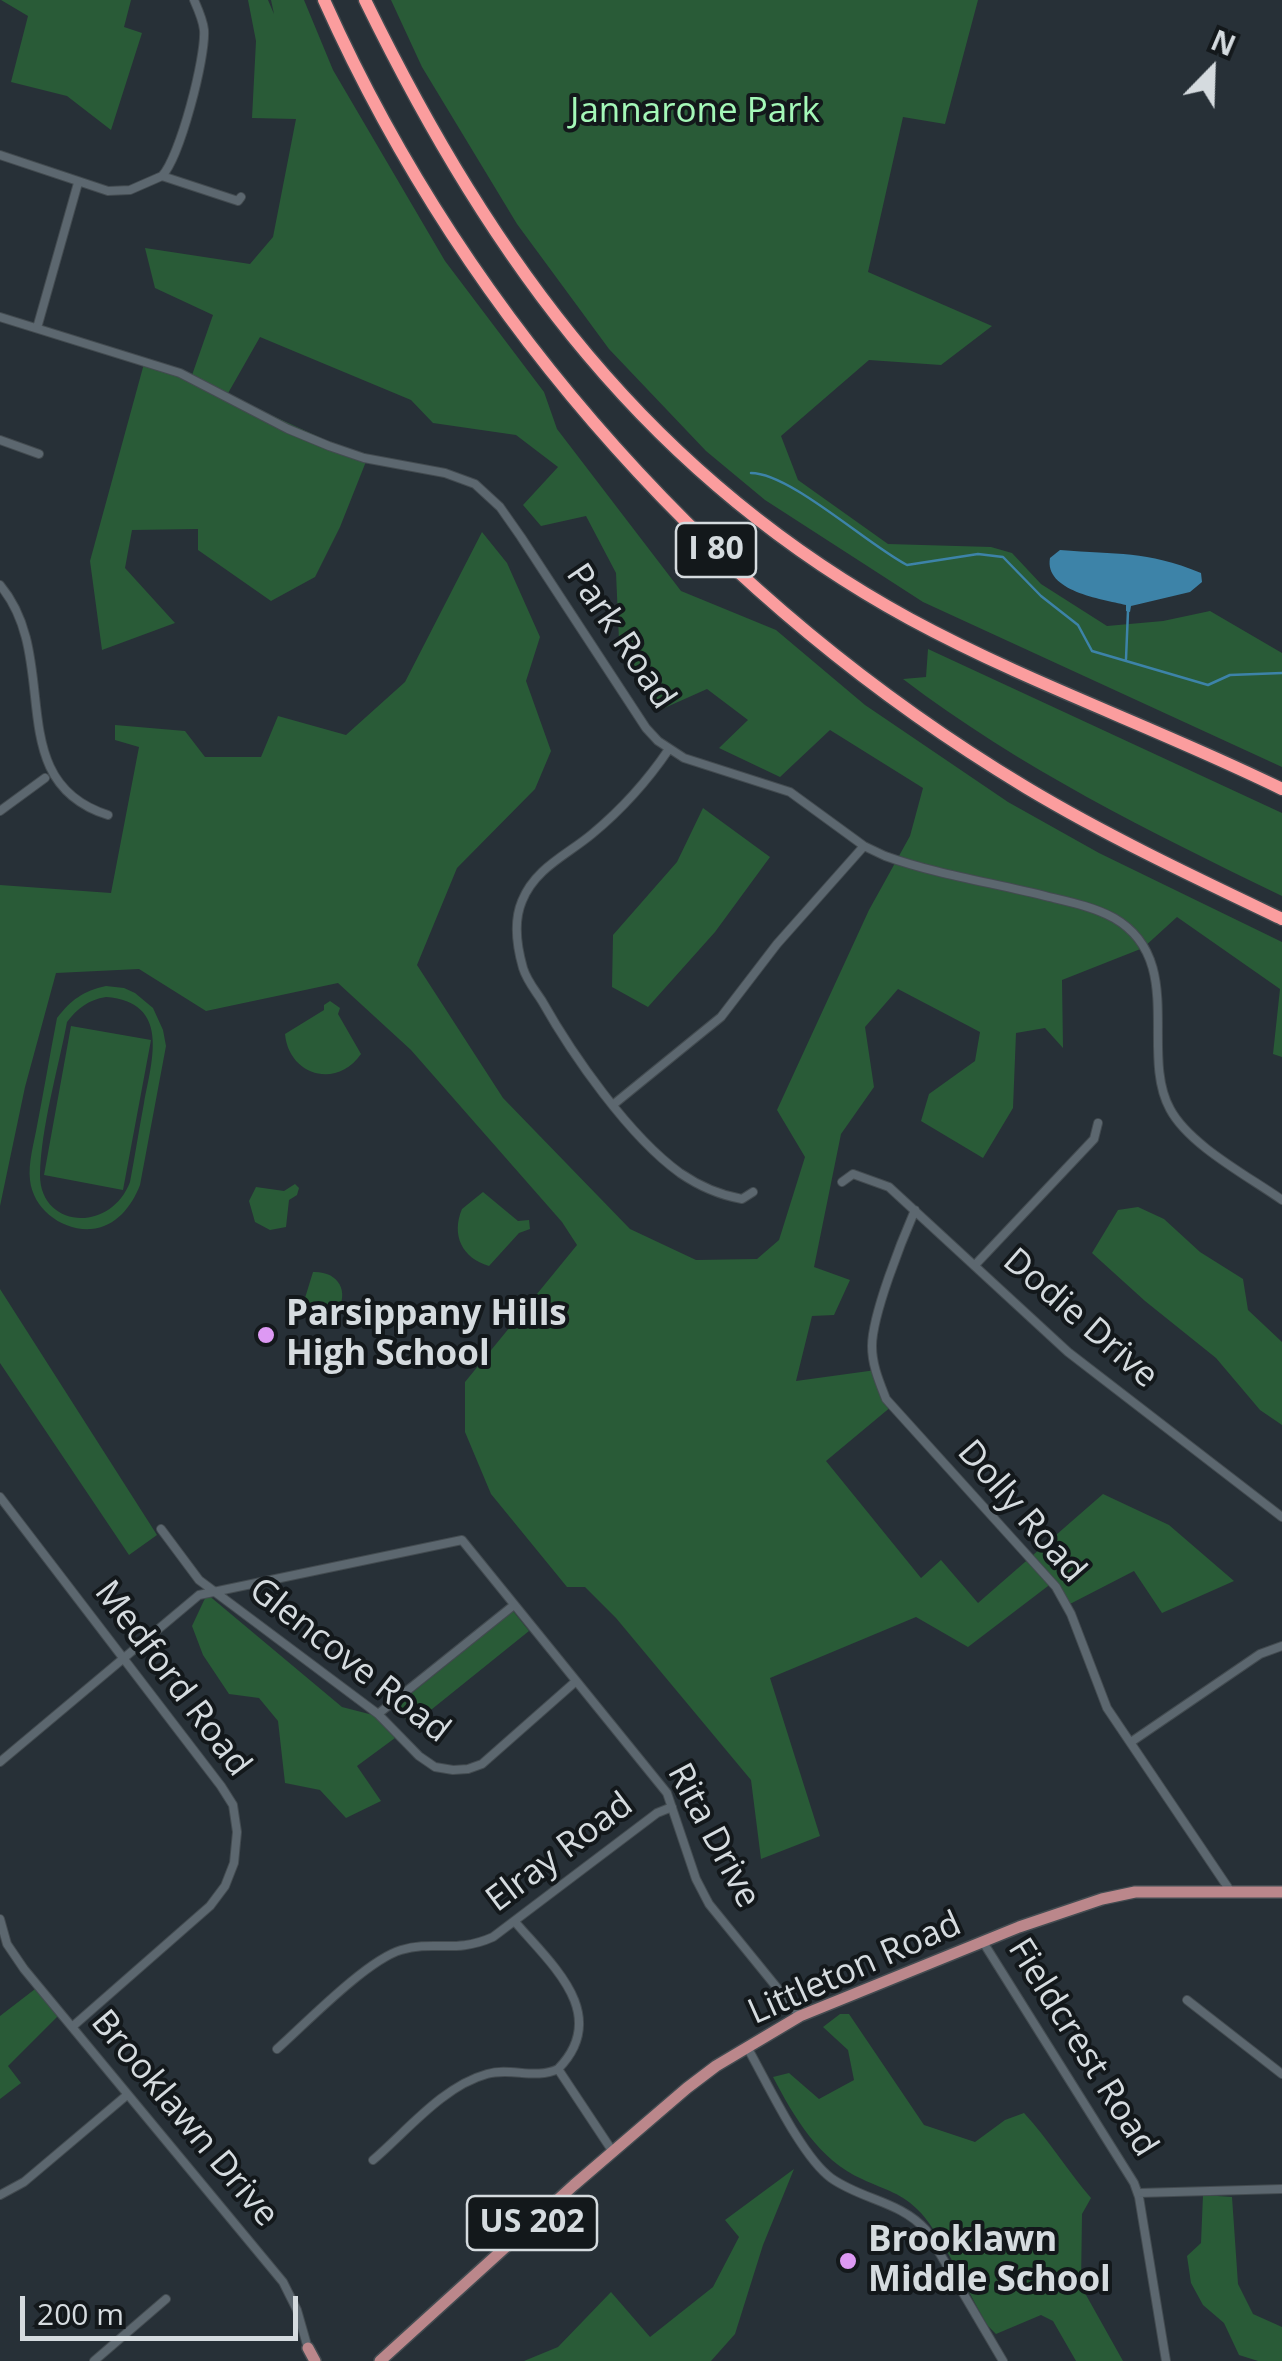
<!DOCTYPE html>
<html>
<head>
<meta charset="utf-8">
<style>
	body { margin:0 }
	#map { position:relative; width:1282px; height:2361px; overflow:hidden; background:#273037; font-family:"Open Sans",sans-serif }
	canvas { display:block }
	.north { position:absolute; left:1162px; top:20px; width:100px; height:100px; -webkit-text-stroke:8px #13181b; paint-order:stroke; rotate:23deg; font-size:28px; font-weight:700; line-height:40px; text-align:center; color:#d5dbdf }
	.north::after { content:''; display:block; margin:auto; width:35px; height:45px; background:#d5dbdf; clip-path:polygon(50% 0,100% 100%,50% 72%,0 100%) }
	.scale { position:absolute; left:20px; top:2296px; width:278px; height:45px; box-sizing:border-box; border:5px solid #d5dbdf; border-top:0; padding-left:12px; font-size:30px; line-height:35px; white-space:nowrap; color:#d5dbdf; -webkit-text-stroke:8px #13181b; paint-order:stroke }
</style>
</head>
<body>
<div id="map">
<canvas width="1282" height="2361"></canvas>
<div class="north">N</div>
<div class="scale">200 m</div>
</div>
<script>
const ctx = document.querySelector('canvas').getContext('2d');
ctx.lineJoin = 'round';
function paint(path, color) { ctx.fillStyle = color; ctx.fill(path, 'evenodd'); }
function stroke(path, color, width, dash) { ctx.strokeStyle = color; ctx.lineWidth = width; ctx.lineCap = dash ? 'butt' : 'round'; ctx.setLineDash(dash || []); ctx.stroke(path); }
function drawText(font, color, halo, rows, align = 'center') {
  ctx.font = font + ' "Open Sans",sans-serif'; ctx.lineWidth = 8; ctx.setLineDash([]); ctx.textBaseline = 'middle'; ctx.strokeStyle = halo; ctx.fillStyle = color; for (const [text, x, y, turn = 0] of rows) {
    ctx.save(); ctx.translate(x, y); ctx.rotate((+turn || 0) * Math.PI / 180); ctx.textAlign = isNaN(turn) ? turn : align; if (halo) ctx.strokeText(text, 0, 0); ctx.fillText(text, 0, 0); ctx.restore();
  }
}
paint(new Path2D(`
	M1,0h130l-7,27 18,6 -31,97 -44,-34 -56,-14 17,-66z
	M248,0h20l6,14 -3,-14h33l29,70 112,191 99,131 13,37 124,162 95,39 89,75 143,97 91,51 183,89v115l-9,-3 7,-65 -103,-72 -34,31 -81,32 1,68 -18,-20 -29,5 -3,75 -30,50 -62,-37 8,-27 46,-33 5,-29 -82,-43 -33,38 9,60 -33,47 -27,133 36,13 -16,35 -22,1 -16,65 80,-11 16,36 -66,55 95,117 20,-18 37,43 125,-109 66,31 65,56 -72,32 -28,-42 -66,34 -16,-22 -84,64 -52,-30 -146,61 50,158 -59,23 -10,-79 -135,-162 -31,-31h-18l-76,-93 -26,-62v-50l112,-137 -15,-23 -151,-172 -73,-67 -132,28 -67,-42 -83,4 -31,114 -25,119v-321l111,8 28,-146 -24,-7v-15l70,6 20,26h56l17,-41 68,19 59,-53 77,-150 25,31 33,74 -14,44 25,70 -16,38 -78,79 -40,97 86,133 127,131 66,31 61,-1 22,-19 26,-83 -28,-47 92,-200 41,-74 13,-48 -93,-58 -50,47 -61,-29 29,-28 -41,-31 -47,21 -41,-70 -3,-67 -30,-57 -45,10 -18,-21 35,-38 -42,-32 -83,-12 -22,-23 -151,-63 -33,58 140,64 -27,68 -25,50 -44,24 -73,-51v-21l-66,1 -7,38 50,55 -73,27 -12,-89 55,-201 46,18 22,-63 -58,-27 -10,-40 105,16 23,-27 23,-118 -44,-1 4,-77z
	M391,0h587l-33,124 -42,-7 -35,155 124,54 -51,39 -72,-5 -88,76 17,44 90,64 103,3 21,6 29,31 66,42 56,-5 47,-10 72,42v114l-359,-165 -158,-102 -59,-49 -97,-102 -92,-125 -95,-157z
	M928,649l354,164v83c-132,-64 -262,-128 -379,-217l23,-2z
	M703,808l67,49 -55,75 -67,75 -36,-20 1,-52 64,-73z
	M106,986l18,2 11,5 18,15 10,22 3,16 -26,139c-8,21 -24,42 -49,44 -29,2 -58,-20 -61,-49 -2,-17 4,-37 7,-54 7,-36 13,-72 20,-108 14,-18 26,-27 49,-32zM106,997c65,5 46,63 38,106 -5,26 -9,53 -14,79 -20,52 -90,46 -90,-7 1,-48 18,-105 27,-153 11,-14 21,-22 39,-25z
	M330,1001l10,7 -2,6 23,40c-24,35 -72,22 -76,-20l39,-24v-5z
	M71,1026l80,14 -28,150 -79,-15z
	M295,1184l4,4 -2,7 -8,5 -3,27 -16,3 -15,-8 -6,-21 7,-14 28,4z
	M483,1192l35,29 11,-1 1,9 -11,4 -30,33c-27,-8 -38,-31 -27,-57z
	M1138,1207l26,12 36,33 43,27 5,31 34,32v83l-22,-15 -44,-52 -71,-57 -53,-48 26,-43z
	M313,1272c25,-1 37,19 24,40l-26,-5 -8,6 -5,-5 2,-8 5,-2z
	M0,1289l157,246 -28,20 -129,-192z
	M207,1594l135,113 31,8 22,23 -38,28 24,35 -35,17 -26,-28 -35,-7 -7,-62 -19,-23 -30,-4 -26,-39 -11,-29z
	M513,1611l16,20 -118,95 -15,-20z
	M39,1986l22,27 -53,53 13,17 -21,16v-83z
	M840,2014h9l75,111 51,17 30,-22 19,-7c25,27 43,57 67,85l-9,16 -1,72 42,75h-47l-23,-40 -12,-6 -45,19 -8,-8c-18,-30 -46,-90 -67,-113 -20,-21 -34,-22 -59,-34 -43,-19 -68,-62 -89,-102l16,-4 30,26 35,-19 -6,-30 -25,-23z
	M794,2169l-31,76 -28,89 -24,27h-187l34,-14 53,-55 39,45 63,-50 26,-50 -14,-17z
	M1203,2195l29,2 6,87 15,30 29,13v34h-24l-19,-6 -15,-32 -21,-18 -12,-22 -4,-27 14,-13z`), '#295b37');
paint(new Path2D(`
	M1060,550c58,5 85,0 141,23l1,9 -12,10 -59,14 -1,6 -4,-1v-6c-25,-6 -82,-14 -76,-47z`), '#3d83a8');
stroke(new Path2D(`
	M751,473c39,0 117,72 156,92l71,-11 25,3 38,39 37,29 14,26 116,34 22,-10 52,-2
	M1126,659l2,-48`), '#3d83a8', 2.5);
const minor = new Path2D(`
	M0,155l108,36 22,-1 32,-14 76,25 3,-4
	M162,176c18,-19 44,-119 42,-146 -1,-10 -6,-21 -10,-30
	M0,317l180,56 108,56 41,17 35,12 81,15 30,11 25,23 21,30 125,191 12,13 26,17 106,34 74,54 21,10c53,19 110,27 164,41 21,5 45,10 65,21 73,42 25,135 56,191 19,36 78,67 112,91
	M37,328l41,-145
	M0,440l39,14
	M0,585c63,75 0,196 108,230
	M669,749c-21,31 -48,61 -77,85 -25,21 -57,34 -70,67 -9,21 -5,46 1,67 4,13 12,22 19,33 31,55 87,135 138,172 19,13 39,22 62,26l11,-7
	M0,811l45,-33
	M614,1104l107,-87 56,-73 87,-98
	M842,1182l11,-8 36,13 179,165 214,165
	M915,1210c-13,30 -43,105 -43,136 0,19 7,35 14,53l170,188 15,27 36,94 124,184
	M975,1265l119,-126 4,-16
	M0,1497l221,289 12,19 4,27 -3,31 -9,23 -15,20 -138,121
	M161,1529l38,51 179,134 41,42 16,11 18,3 15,-1 14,-5 93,-82
	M378,1714l136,-109
	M1131,1742l129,-88 22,-8
	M0,1762l199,-167 263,-55 205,253 29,86 13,25 91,112
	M0,1919l7,25 17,25 259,313 14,28 12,42
	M516,1923c36,42 95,92 42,146
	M983,1942l151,241 5,14 27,164
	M1187,2000l95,74
	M747,2047c20,35 54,109 84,131 31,22 69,23 95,52l77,131
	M277,2049c29,-26 90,-89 124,-99 34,-10 54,4 92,-13l164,-124 15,-6
	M558,2069l55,83
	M373,2160c34,-29 70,-74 114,-86 24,-7 48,6 71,-5
	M1138,2193l144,-4
	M0,2195l24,-13 103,-87
	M94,2361l72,-62`);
const primary = new Path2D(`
	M308,2348l7,13
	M380,2361l194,-176 113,-97 29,-22 84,-50 219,-89 83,-28 33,-7h147`);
const motorway = new Path2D(`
	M324,0c146,326 397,604 703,788 82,49 169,90 255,131
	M365,0c129,264 283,476 545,619 120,65 250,110 372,170`);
stroke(minor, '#434b50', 10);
stroke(primary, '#434b50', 14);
stroke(motorway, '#434b50', 15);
stroke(minor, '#5c676f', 8);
stroke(primary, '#bb878b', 11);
stroke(motorway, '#fb9d9e', 12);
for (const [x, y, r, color] of [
	[266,1335,10,"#dd99f3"],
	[848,2261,10,"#dd99f3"]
]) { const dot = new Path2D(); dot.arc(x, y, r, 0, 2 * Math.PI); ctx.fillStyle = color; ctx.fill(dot); stroke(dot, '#13181b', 4); }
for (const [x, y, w] of [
	[716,550,80],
	[532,2223,130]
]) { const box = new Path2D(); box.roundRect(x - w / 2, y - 27, w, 54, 8); ctx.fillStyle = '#13181b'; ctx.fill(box); stroke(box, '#d5dbdf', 2.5); }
drawText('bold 32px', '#d5dbdf', null, [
	["I 80",716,550],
	["US 202",532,2223]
]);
drawText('35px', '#a4f8b8', '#13181b', [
	["Jannarone Park",695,112]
]);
drawText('35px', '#d5dbdf', '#13181b', [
	["Park Road",620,637,56],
	["Dodie Drive",1080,1319,41],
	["Dolly Road",1021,1512,49],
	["Glencove Road",349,1661,38],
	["Medford Road",172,1679,53],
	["Rita Drive",713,1836,62],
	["Elray Road",560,1853,-37],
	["Littleton Road",855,1969,-24],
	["Fieldcrest Road",1082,2048,58],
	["Brooklawn Drive",184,2119,50]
]);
drawText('bold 35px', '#d5dbdf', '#13181b', [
	["Parsippany Hills",286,1315],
	["High School",286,1355],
	["Brooklawn",868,2241],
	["Middle School",868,2281]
], 'left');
</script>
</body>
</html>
